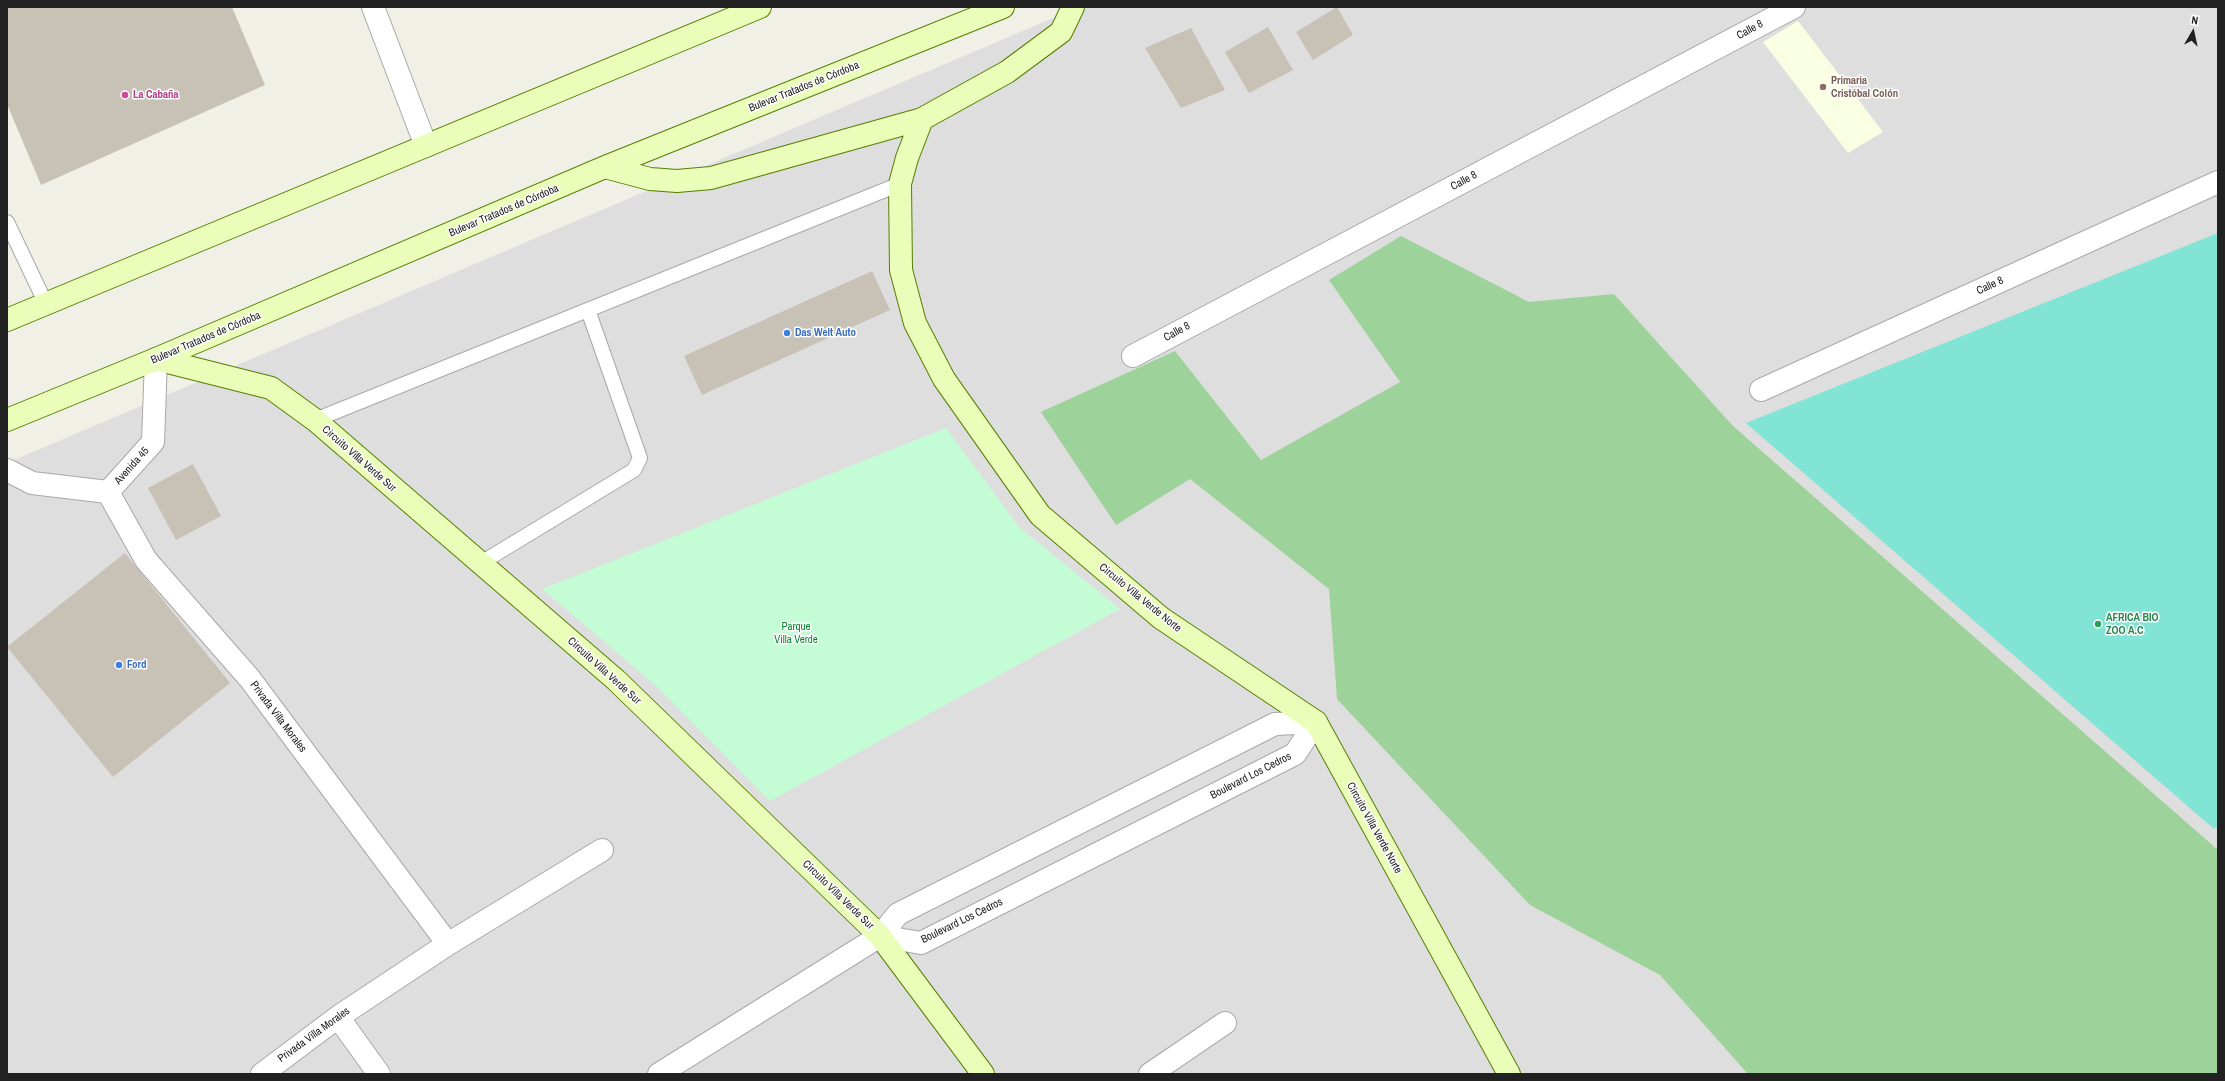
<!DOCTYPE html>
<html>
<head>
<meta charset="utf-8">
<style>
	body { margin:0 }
	#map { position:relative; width:2225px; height:1081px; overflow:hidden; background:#f1f0e7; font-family:"Archivo Narrow",sans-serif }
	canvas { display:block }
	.frame { position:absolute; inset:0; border:8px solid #212121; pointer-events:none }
	.north { position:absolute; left:2173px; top:12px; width:40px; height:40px; -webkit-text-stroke:3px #fff; paint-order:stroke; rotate:9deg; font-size:11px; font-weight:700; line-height:16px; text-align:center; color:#212121 }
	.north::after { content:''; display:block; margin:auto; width:14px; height:18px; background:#212121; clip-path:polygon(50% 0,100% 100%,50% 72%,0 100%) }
</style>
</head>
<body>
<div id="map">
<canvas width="2225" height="1081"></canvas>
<div class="frame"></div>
<div class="north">N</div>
</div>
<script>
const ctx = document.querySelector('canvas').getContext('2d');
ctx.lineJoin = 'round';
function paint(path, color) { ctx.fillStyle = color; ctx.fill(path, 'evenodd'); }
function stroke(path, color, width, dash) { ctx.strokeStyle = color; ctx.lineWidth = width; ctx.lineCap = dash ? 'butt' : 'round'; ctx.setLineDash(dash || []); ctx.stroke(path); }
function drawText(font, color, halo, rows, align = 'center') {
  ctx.font = font + ' "Archivo Narrow",sans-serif'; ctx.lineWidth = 3; ctx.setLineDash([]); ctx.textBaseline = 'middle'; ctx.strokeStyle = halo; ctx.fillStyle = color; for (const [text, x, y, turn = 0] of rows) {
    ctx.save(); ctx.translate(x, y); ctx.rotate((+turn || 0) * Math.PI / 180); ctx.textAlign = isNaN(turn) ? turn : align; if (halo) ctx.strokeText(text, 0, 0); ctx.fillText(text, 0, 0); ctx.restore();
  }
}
paint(new Path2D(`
	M1079,7h1139v1067h-2211v-611z`), '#dfdede');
paint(new Path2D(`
	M1798,21l85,111 -35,21 -85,-111z`), '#f9ffe2');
paint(new Path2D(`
	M1401,236l128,66 85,-8 119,132 485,424v224h-470l-88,-99 -130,-70 -193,-206 -8,-110 -139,-110 -74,46 -75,-113 134,-61 86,109 139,-78 -71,-102z`), '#9dd39a');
paint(new Path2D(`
	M946,428l73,99 101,82 -350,192 -115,-116 -113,-96z`), '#c3fcd5');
paint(new Path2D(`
	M2218,233v592l-4,4 -468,-406z`), '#81e4d4');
paint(new Path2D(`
	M7,7h225l33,78 -224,100 -34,-81z
	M1337,7l16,28 -40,25 -17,-28z
	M1268,27l25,43 -44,23 -24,-41z
	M1191,28l34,62 -44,18 -36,-60z
	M872,271l18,39 -188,85 -18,-39z
	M193,464l28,52 -45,24 -28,-52z
	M125,553l105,130 -117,94 -106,-130z`), '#c7c1b6');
const lane = new Path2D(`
	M7,222l39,82
	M315,420l585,-236
	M481,563l153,-93 6,-12 -52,-148`);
const street = new Path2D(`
	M373,7l53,139
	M1133,356l661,-349
	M1761,390l457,-208
	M7,470l25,13 76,9 45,-50 3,-83
	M108,492l38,68 104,119 198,265
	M1316,722l-21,32 -374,189 -41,-7 18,-22 377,-190z
	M338,1017l41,57
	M262,1074l76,-57 110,-73 154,-94
	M659,1074l221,-138
	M1150,1074l75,-51`);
const secondary = new Path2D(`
	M922,119l-15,39 -7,26 1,86 14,53 29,56 96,136 121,103 155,104 193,352
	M605,167l45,12 27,2 34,-3 211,-59 85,-47 54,-40 12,-25
	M7,320l753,-313
	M156,359l115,29 44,32 301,260 264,256 103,138
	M7,420l149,-61 449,-192 398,-160`);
stroke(lane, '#a8a8a8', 16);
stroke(street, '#a8a8a8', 24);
stroke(secondary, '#557f00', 24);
stroke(lane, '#fff', 14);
stroke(street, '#fff', 22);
stroke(secondary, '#eafdb9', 22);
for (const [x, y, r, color] of [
	[1823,87,4,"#8d6e63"],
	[125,95,4,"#d1479c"],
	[787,333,4,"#3f7fe0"],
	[2098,624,4,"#2e9e5b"],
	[119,665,4,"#3f7fe0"]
]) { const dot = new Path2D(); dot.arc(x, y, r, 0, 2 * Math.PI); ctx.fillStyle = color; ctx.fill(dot); stroke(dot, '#fff', 1.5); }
drawText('11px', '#212121', '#fff', [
	["Calle 8",1750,30,-28],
	["Bulevar Tratados de Córdoba",804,87,-22],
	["Calle 8",1464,181,-28],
	["Bulevar Tratados de Córdoba",504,211,-23],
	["Calle 8",1990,286,-25],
	["Calle 8",1177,332,-28],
	["Bulevar Tratados de Córdoba",206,338,-23],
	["Circuito Villa Verde Sur",359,459,41],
	["Avenida 45",132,466,-48],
	["Circuito Villa Verde Norte",1140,598,39],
	["Circuito Villa Verde Sur",604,671,42],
	["Privada Villa Morales",278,717,53],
	["Boulevard Los Cedros",1251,776,-27],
	["Circuito Villa Verde Norte",1374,828,61],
	["Circuito Villa Verde Sur",838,895,44],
	["Boulevard Los Cedros",962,921,-26],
	["Privada Villa Morales",314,1035,-36]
]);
drawText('bold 11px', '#785e54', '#fff', [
	["Primaria",1831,81],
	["Cristóbal Colón",1831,94]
], 'left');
drawText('bold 11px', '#b23c85', '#fff', [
	["La Cabaña",133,95]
], 'left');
drawText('bold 11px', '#366cbe', '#fff', [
	["Das Welt Auto",795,333],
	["Ford",127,665]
], 'left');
drawText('bold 11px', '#27864d', '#fff', [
	["AFRICA BIO",2106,618],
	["ZOO A.C",2106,631]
], 'left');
drawText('11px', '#06872e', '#fff', [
	["Parque",796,627],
	["Villa Verde",796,640]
]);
</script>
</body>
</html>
